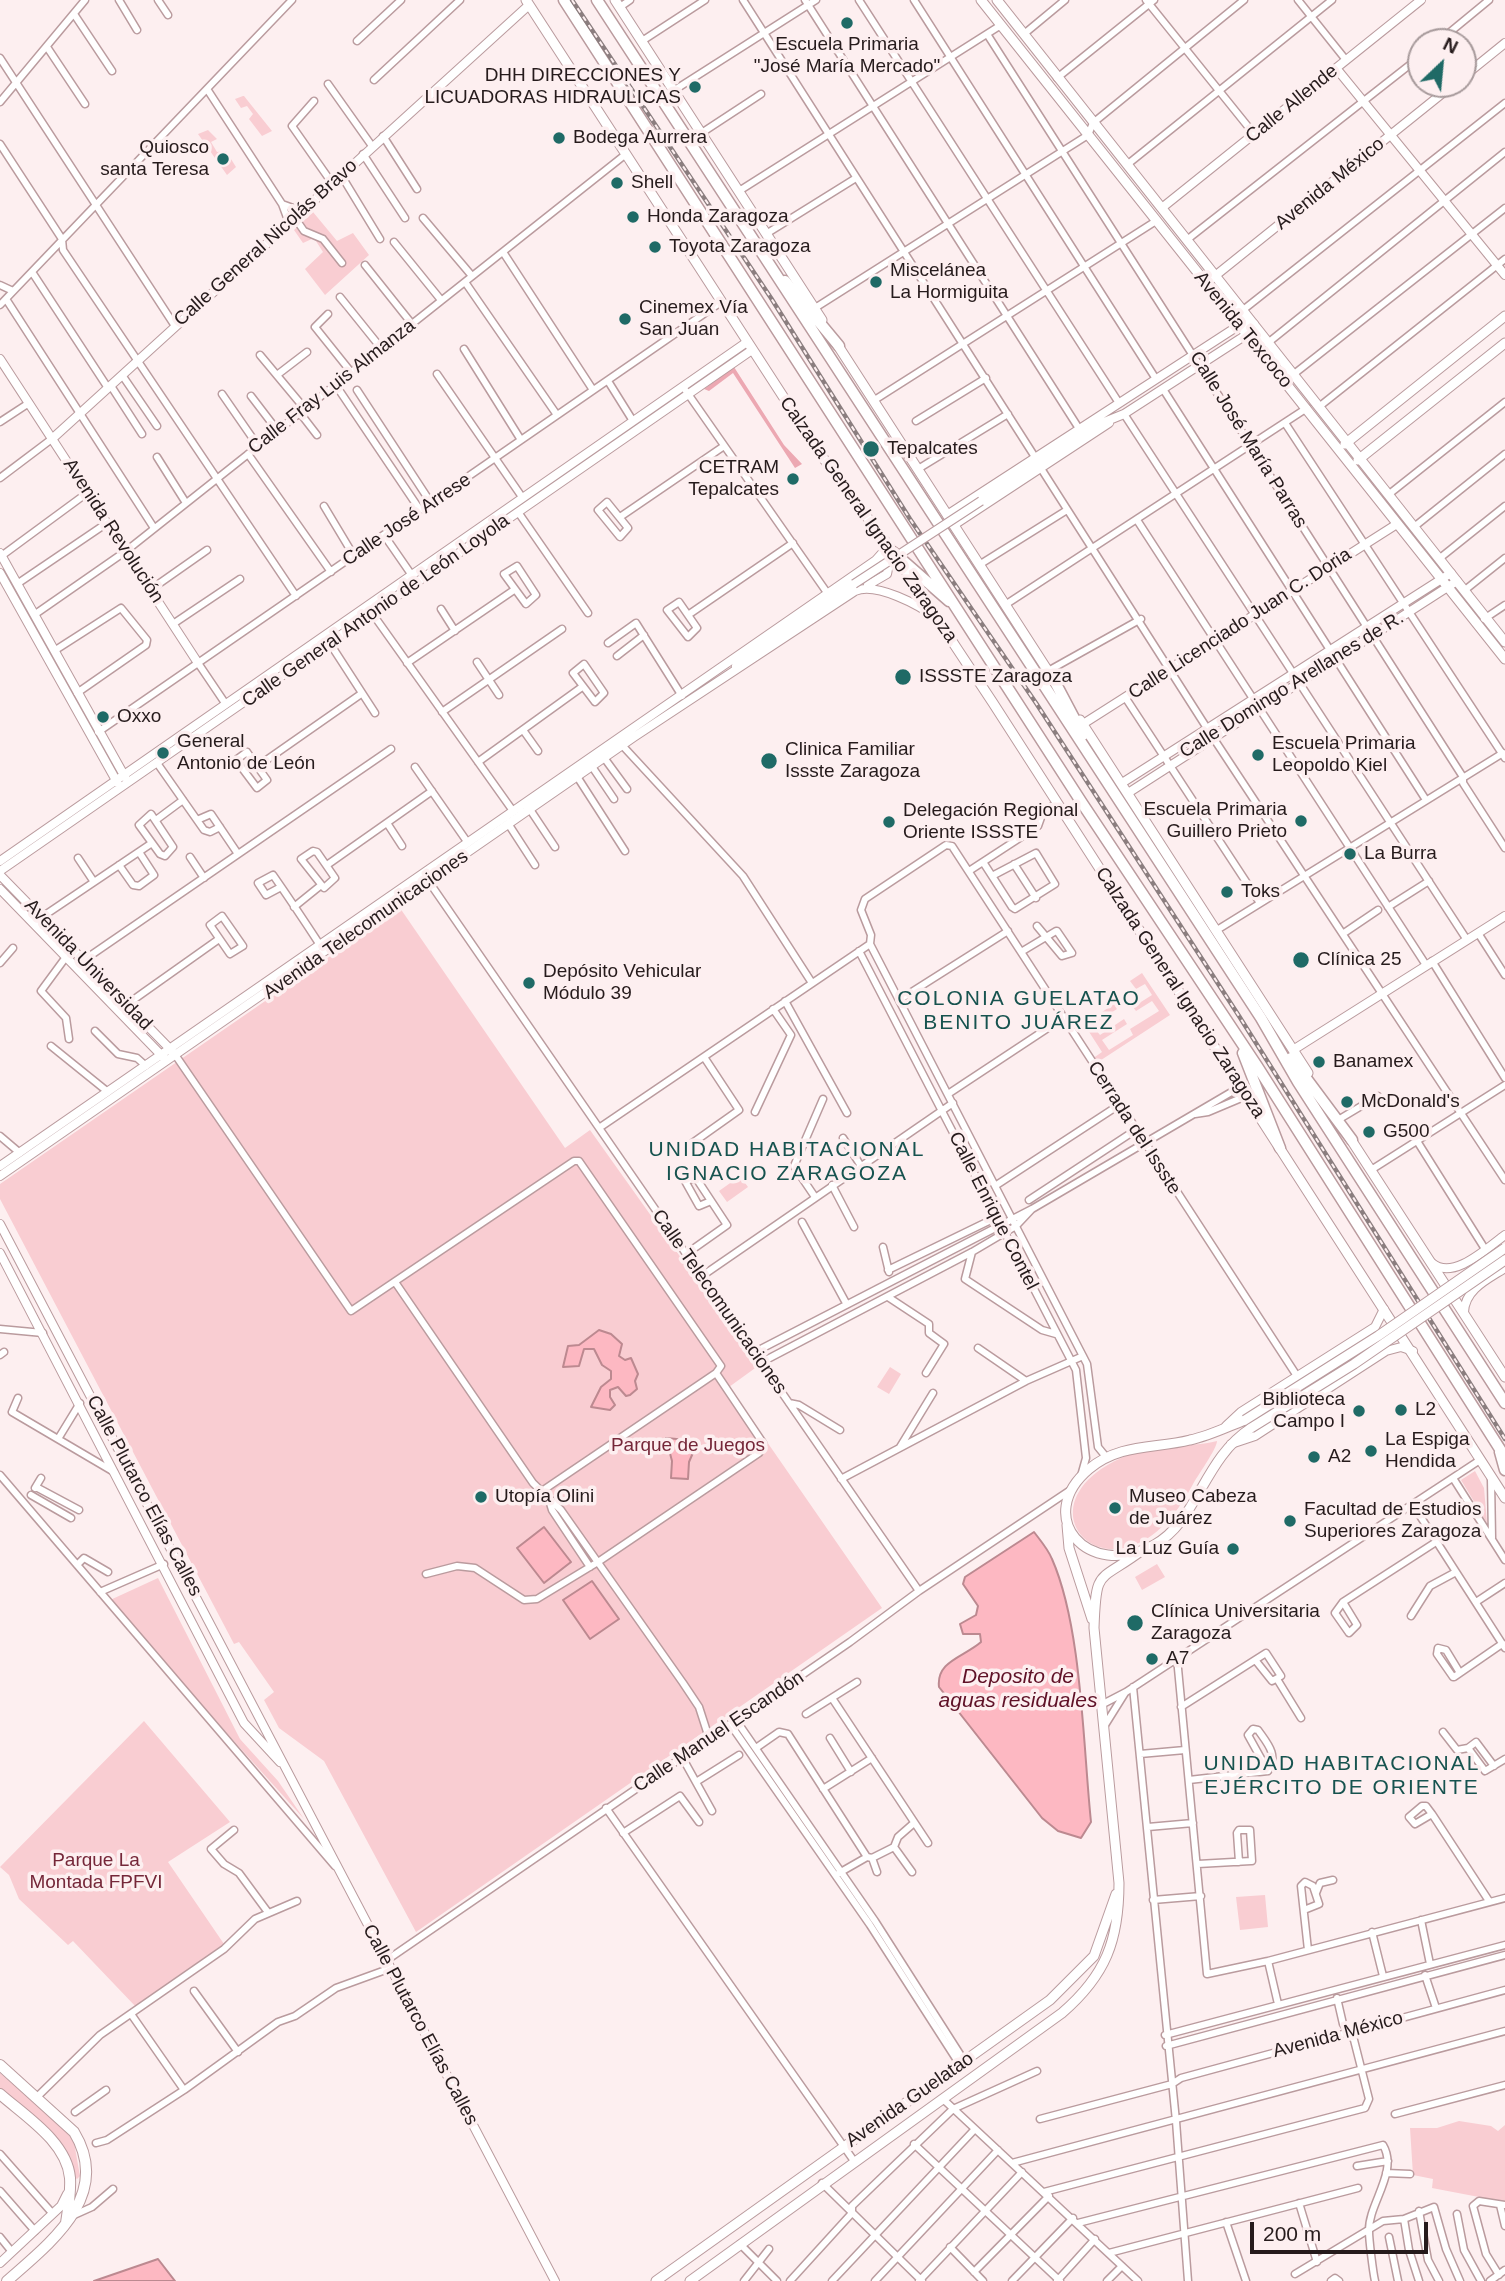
<!DOCTYPE html>
<html>
<head>
<meta charset="utf-8">
<style>
	body { margin:0 }
	#map { position:relative; width:1505px; height:2281px; overflow:hidden; background:#fdeff0; font-family:Arial,sans-serif }
	canvas { display:block }
	.north { position:absolute; left:1407px; top:28px; width:70px; height:70px; box-sizing:border-box; background:#fdeff0; border:2px solid #a79a9b; border-radius:50%; rotate:26deg; font-size:19px; font-weight:700; line-height:28px; text-align:center; color:#261b1c }
	.north::after { content:''; display:block; margin:auto; width:24px; height:32px; background:#1f6a66; clip-path:polygon(50% 0,100% 100%,50% 72%,0 100%) }
	.scale { position:absolute; left:1250px; top:2222px; width:178px; height:32px; box-sizing:border-box; border:4px solid #261b1c; border-top:0; padding-left:9px; font-size:21px; line-height:24px; white-space:nowrap; color:#261b1c; -webkit-text-stroke:5px #fdeff0; paint-order:stroke }
</style>
</head>
<body>
<div id="map">
<canvas width="1505" height="2281"></canvas>
<div class="north">N</div>
<div class="scale">200 m</div>
</div>
<script>
const ctx = document.querySelector('canvas').getContext('2d');
ctx.lineJoin = 'round';
function paint(path, color) { ctx.fillStyle = color; ctx.fill(path, 'evenodd'); }
function stroke(path, color, width, dash) { ctx.strokeStyle = color; ctx.lineWidth = width; ctx.lineCap = dash ? 'butt' : 'round'; ctx.setLineDash(dash || []); ctx.stroke(path); }
function drawText(font, color, halo, rows, align = 'center') {
  ctx.font = font + ' Arial,sans-serif'; ctx.lineWidth = 7; ctx.setLineDash([]); ctx.textBaseline = 'middle'; ctx.strokeStyle = halo; ctx.fillStyle = color; for (const [text, x, y, turn = 0] of rows) {
    ctx.save(); ctx.translate(x, y); ctx.rotate((+turn || 0) * Math.PI / 180); ctx.textAlign = isNaN(turn) ? turn : align; if (halo) ctx.strokeText(text, 0, 0); ctx.fillText(text, 0, 0); ctx.restore();
  }
}
paint(new Path2D(`
	M243,96h1l28,35 -10,5 -13,-17 4,-5 -6,-8 -6,2 -6,-9z
	M208,130l9,9 -6,3 6,10 9,-1 10,16 -9,8 -29,-41z
	M313,212l24,29 16,-8 16,22 -44,40 -20,-26 18,-17 -9,-14 -11,5 -9,-13z
	M400,908l165,240 25,-18 168,236 -29,21 153,221 -466,324 -92,-171 -45,-33 -15,-28 10,-8 -35,-50 -5,2 -234,-445v-15z
	M1142,973l28,42 -75,49 -3,-5 10,-7 -18,-28 30,-20 3,5 -25,16 8,10 24,-16 3,5 -25,16 7,10 24,-15 -3,-6 29,-18 -7,-10 -16,10 -3,-4 19,-12 -7,-11 -9,5 -6,-8z
	M740,1176l8,11 -21,15 -8,-11z
	M890,1367l11,7 -12,20 -12,-7z
	M1217,1441c0,8 -20,35 -25,45 -72,135 -189,19 -64,-31 28,-11 60,-7 89,-14z
	M1475,1471l9,17 3,35 -26,-43z
	M1157,1564l8,13 -23,13 -7,-13z
	M158,1578l82,161 38,42 26,38 -196,-218z
	M144,1721l86,101 -62,40 56,82 -88,63 -63,-66 -5,4 -49,-46 -10,-24 -9,-8z
	M1265,1895l3,32 -28,3 -4,-33z
	M0,2073l65,56 9,13 6,34 -3,3 -3,-2 -10,-27 -64,-57z
	M1459,2121l32,5 7,5 7,-6v77l-73,-14 1,-9 -20,-4 -3,-47h27z`), '#f9cdd2');
paint(new Path2D(`
	M734,367l50,78 18,19 -7,4 -62,-95 -24,18 -5,-2z`), '#eca8b2');
const water = new Path2D(`
	M599,1330l12,4 11,10 -3,12 6,4 6,-2 7,16 -3,7 2,8 -7,6 -4,1 -8,-9 -8,3v7l5,8 -5,5 -19,-3 10,-20 10,-8v-8l-9,-6 -8,-16h-10l-5,17 -16,1 5,-21 11,-1z
	M666,1438l32,3 -9,21 -1,17 -17,-1 1,-17z
	M544,1527l27,35 -27,21 -27,-35z
	M1034,1532c6,8 14,17 18,27 30,68 31,187 39,263l-10,16 -23,-7 -16,-13 -103,-131c-3,-26 25,-30 42,-45l-1,-8h-17l-3,-10 16,-9 2,-9 -15,-22 2,-7z
	M592,1581l27,38 -29,20 -27,-39z
	M158,2259l17,22h-81z`);
paint(water, '#fdb8c2');
stroke(water, '#bc8990', 2);
const minor = new Path2D(`
	M119,0l18,30
	M158,0l10,15
	M743,0l292,457
	M805,0l273,427
	M859,0l260,403
	M914,0l242,379
	M1146,0l108,134
	M1298,0l48,60
	M620,7l10,-7
	M74,14l38,57
	M987,34l476,743v6l42,65
	M1024,34l41,-34
	M357,41l44,-41
	M642,41l63,-41
	M1438,42l51,-42
	M47,47l38,57
	M0,58l175,268
	M1057,78l97,-78
	M374,80l86,-80
	M328,84l44,62
	M207,89l75,115 7,19
	M673,91l143,-91
	M314,101l-22,25 40,57
	M0,102l85,-102
	M700,134l61,-40
	M383,136l34,53
	M0,144l62,95 1,11 233,346
	M363,154l42,64
	M1128,164l204,-164
	M341,175l39,64
	M739,191l262,-166
	M282,204l19,7
	M295,218l9,13 19,8 19,24
	M423,218l49,58
	M766,234l90,-56
	M1188,239l233,-183
	M394,242l47,58
	M503,252l90,138
	M365,265l47,59
	M32,272l76,116
	M465,282l92,133
	M0,285l13,6
	M340,297l41,51
	M6,299l148,229
	M0,305l292,-305
	M815,308l273,-173 5,-12 151,-123
	M1243,310l262,-207
	M328,314l-13,13 36,45
	M1269,342l236,-190
	M464,349l57,91
	M260,355l45,54
	M437,374l85,123
	M1294,374l211,-166
	M122,375l35,51
	M277,375l30,-23
	M608,381l25,40
	M335,384l85,126
	M111,386l31,48
	M1163,389l263,411
	M357,390l74,113
	M686,391l142,203
	M222,394l36,52
	M251,396l26,34
	M873,401l283,-180
	M1320,406l185,-147
	M300,413l17,22
	M1124,414l343,526
	M916,421l70,-43
	M0,422l29,-19
	M1285,423l220,335
	M248,454l83,118
	M157,457l29,46
	M918,469l90,-55
	M1042,470l170,266 293,444
	M0,478l53,-40
	M1388,495l117,-93
	M607,502l21,26 -8,9 -22,-27z
	M324,506l30,50
	M518,512l70,101
	M620,517l104,-71
	M1137,520l289,445
	M1414,527l91,-73
	M384,535l27,39
	M0,557l87,-64
	M1440,558l65,-52
	M979,565l88,-55
	M517,566l19,29 -10,9 -22,-30z
	M17,584l90,-61
	M150,590l57,-40
	M1465,590l40,-32
	M679,602l18,26 -9,9 -21,-27z
	M1005,605l302,-197
	M441,609l14,22
	M372,613l141,198
	M34,615l92,-64 500,-397
	M688,615l105,-72
	M1484,619l21,-14
	M173,624l67,-45
	M329,642l46,71
	M608,643l28,-20 46,73
	M54,651l67,-43 26,32 -1,5 -69,48
	M617,656l27,-21
	M477,662l22,33
	M198,663l27,40
	M407,663l107,-73
	M584,664l20,29 -9,9 -22,-29z
	M1048,671l93,-52
	M1125,697l135,206
	M442,712l120,-83
	M523,730l15,21
	M98,732l623,-430
	M621,744l122,132 69,107
	M247,752l20,28 -10,8 -21,-28z
	M605,759l22,30
	M478,762l104,-75
	M157,763l47,67 6,2 10,-5
	M258,766l103,-72
	M415,767l53,76
	M593,768l21,31
	M578,778l47,73
	M531,811l24,36
	M151,814l22,33 -8,9 -5,-2 -21,-29z
	M156,820l27,-20
	M197,820l14,-6 27,40
	M387,823l15,23
	M509,825l26,40
	M313,851l4,1 18,26 -11,10 -23,-29z
	M190,857l14,21
	M78,858l16,24
	M983,862l29,45 3,2 40,-25 -19,-31 -44,23
	M1014,864l22,34
	M119,865l14,20 6,1 15,-11 -15,-23
	M327,865l105,-74
	M969,871l69,-45 5,-14 14,-9
	M427,879l492,712
	M281,887l-15,8 -8,-12 15,-8c16,23 32,47 47,70
	M294,907l26,-21
	M1388,907l41,-26
	M222,916l21,30 -13,8 -20,-29z
	M42,917l110,-74
	M1217,930l286,-177
	M1344,933l34,-23
	M1478,933l27,42
	M870,944l1,-9 -10,-25 4,-11 81,-54 6,1 345,530
	M870,944l217,420 11,83 9,11
	M859,951l217,419 10,88 -5,18
	M1021,952l35,-21h1l15,22 -10,3 -25,-30
	M66,957l-25,34 25,27 3,21
	M84,960l307,-211
	M1432,961l73,117
	M0,963l13,-15
	M899,1000l109,-69
	M785,1001l62,112
	M126,1005l93,-66
	M95,1031l23,23 19,4 9,8
	M51,1046l57,46
	M176,1056l175,255 223,-150h5l142,205 -5,7 -174,118
	M948,1094l115,-76
	M755,1112l36,-77 -18,-26
	M1195,1114l13,-2 38,-16
	M1338,1120l40,-24
	M599,1128l271,-184
	M0,1136l20,17
	M843,1138l18,28
	M1417,1141l68,108
	M684,1149l55,-39 -35,-53
	M1371,1170l134,-85
	M832,1185l22,42
	M995,1186l124,-81
	M815,1197l-21,-31 29,-67
	M1029,1200l99,-65
	M802,1222l44,81
	M883,1247l6,25
	M972,1252l-7,27 77,51 14,4
	M686,1254l41,-29 -31,-47 -11,3 14,25 12,-5
	M888,1270l109,-53
	M702,1276l251,-173
	M395,1282l138,201 28,27 122,173 16,24 10,31
	M888,1297l41,27v9l15,11 -18,29
	M0,1329l43,4
	M978,1348l48,33
	M755,1352l277,-143 208,-122
	M0,1355l4,-3
	M762,1362l210,-110 44,-26 16,-17
	M18,1398l-6,14 102,60
	M789,1403l10,2 41,25
	M58,1439l22,-36
	M900,1447l33,-54
	M0,1475l335,391
	M1453,1478l52,82
	M841,1479l185,-98 57,-25
	M1491,1479l1,59
	M36,1487l43,23
	M35,1488l6,-10
	M31,1495l40,23
	M549,1500l3,10 38,57
	M1413,1505l92,143
	M77,1565l7,-7 24,14
	M426,1574l31,-8 18,2 49,32 13,-1 61,-37 161,-109 4,-10 -47,-70
	M100,1592l64,-28
	M1343,1602l14,23 -8,8 -14,-20 8,-11 93,-60
	M1476,1602l29,-19
	M1411,1616l19,-30 26,-14
	M1177,1658l30,316 61,-13 237,-63
	M1460,1673l-14,-23 -8,-2 -1,6 16,23h1l45,-31 4,-2
	M1277,1679l24,39
	M1133,1687l43,434 12,160
	M832,1698l96,145
	M1101,1705l25,-13 354,-232
	M1181,1707l85,-54 15,23 -9,5 -16,-20
	M806,1714l51,-32
	M736,1720l139,201 90,141
	M730,1724l140,201 90,140
	M1105,1725l20,-32
	M1443,1732l14,18 11,-2 8,-6 18,24
	M830,1738l21,34
	M756,1748l23,-16 9,2 79,123 5,1 5,14
	M1468,1748l17,23 20,-12
	M1140,1754l45,-4
	M682,1757l30,54
	M1189,1780l79,-9c11,-16 -1,-28 -10,-41l-5,-1 -5,6 20,36
	M696,1782l43,-27
	M823,1789l49,-31
	M606,1808l248,353
	M1432,1814l-17,10 -6,-7 13,-11h4l6,8 57,87
	M1148,1827l45,-4
	M234,1830l-23,19 13,15 15,9 28,38
	M623,1833l57,-37 19,26
	M872,1858l22,-11
	M1198,1864l53,-3h1l-2,-31h-11l-2,3 2,29
	M912,1872l-18,-25 4,-10 16,-14
	M839,1873l28,-16
	M1316,1893l4,-10 13,-3
	M1153,1900l48,-4
	M1304,1910l15,-6 -6,-18 -8,-4 -4,4 7,64
	M1421,1920l9,44
	M1372,1932l11,44
	M387,1960l463,-318 69,-51 153,-102
	M1268,1961l10,43
	M1425,1975l11,33
	M194,1991l44,61
	M131,2014l53,76
	M1165,2035l340,-90
	M1166,2046l339,-91
	M37,2097l63,-62 124,-86 31,-30 42,-18
	M943,2099l195,182
	M75,2112l31,-22
	M1395,2114l110,-29
	M1040,2119l132,-35 9,-6 324,-88
	M96,2143l11,-3 77,-50 94,-68 17,-6 41,-28 55,-20
	M914,2144l146,137
	M0,2154l53,60
	M1012,2163l493,-132
	M1357,2166l31,-5
	M1386,2173l24,1
	M822,2183l100,98
	M0,2191l35,40
	M1044,2192l321,-84 4,-9 -15,-59 -11,-16 -6,-26
	M1299,2203l18,59
	M1500,2205l5,21
	M1419,2211l9,49 11,21
	M1457,2214l7,36 17,31
	M72,2216l20,-9 21,-18
	M1404,2219l5,31 10,31
	M1226,2222l20,59
	M1078,2223l305,-78c16,27 -15,59 -14,86 0,9 4,41 6,50
	M0,2237l12,15
	M1389,2237l9,44
	M740,2244l37,37
	M950,2247l33,34
	M1109,2253l249,-65
	M974,2272l75,-76
	M1295,2274l88,-53 21,-2 30,-12 12,42 14,32
	M1499,2275l-13,-21 -13,-48 6,-5 26,4
	M744,2281l25,-32
	M790,2281l62,-68v-7l101,-97 84,-38
	M832,2281l143,-152
	M875,2281l123,-131
	M919,2281l103,-109
	M1012,2281l61,-63
	M1057,2281l38,-42
	M1107,2281l15,-15
	M1331,2281l4,-3 4,3
	M1490,2281l15,-11`);
const tertiary = new Path2D(`
	M1336,68l169,207
	M1463,77l42,-34
	M1163,207l258,-207
	M1205,284l249,-200
	M0,359l198,304
	M53,438l476,-433
	M981,501l111,-74 32,-13 122,-79
	M947,515l291,-189 16,-2
	M954,525l155,-102
	M0,553l125,224
	M0,573l117,209
	M868,585l19,-11 2,-10 -4,-4
	M736,666l8,-8 110,-74
	M1083,724l314,-200
	M1122,783l329,-210
	M1128,793l329,-212
	M0,861l747,-519
	M0,871l752,-521
	M0,875l172,176
	M0,889l164,169
	M1293,1050l212,-134
	M0,1166l876,-606 8,-9 -1,-11
	M0,1176l634,-439 221,-146c21,-9 65,14 82,28
	M0,1224l555,1057
	M0,1253l244,470 36,39
	M1432,1263c21,18 55,-15 73,-28
	M1464,1312c1,-23 24,-33 41,-44
	M1226,1426l15,-14 134,-85 9,-18
	M1231,1444l24,-8 131,-85 15,-4 12,4
	M0,2263l61,-57 6,-12`);
const secondary = new Path2D(`
	M526,0l295,455 72,97 100,151 512,795
	M615,0l207,320
	M981,0l524,659
	M997,0l508,642
	M835,341l222,344
	M1345,444l160,-128
	M1358,460l147,-117
	M1080,720l228,353
	M1348,1135l157,242
	M1245,1420c-18,7 -36,16 -55,20 -35,9 -70,3 -101,29 -56,47 -2,112 65,76 44,-24 49,-86 97,-117
	M1067,1525l2,23 23,71
	M656,2281l394,-281 44,-44 22,-62
	M690,2281l372,-268c44,-38 57,-73 57,-130l-25,-255c2,-61 4,-45 47,-77`);
const primary = new Path2D(`
	M0,2065l74,67c39,64 -24,111 -67,149
	M0,2094c25,22 67,48 70,84 1,15 -2,31 -4,45`);
const motorway = new Path2D(`
	M564,0l518,803 175,263 248,391
	M597,0l664,1018 37,64 207,321
	M785,281l54,65
	M893,552l56,49
	M1055,682l28,53
	M1243,1053l37,95
	M1291,1058l61,82
	M1500,1452l5,18`);
stroke(minor, '#ba9b9e', 9);
stroke(tertiary, '#ba9b9e', 10);
stroke(secondary, '#ba9b9e', 11);
stroke(primary, '#ba9b9e', 12);
stroke(motorway, '#ba9b9e', 13);
stroke(minor, '#fff', 6);
stroke(tertiary, '#fff', 8);
stroke(secondary, '#fff', 9);
stroke(primary, '#fff', 10);
stroke(motorway, '#fff', 10);
const rail = new Path2D(`
	M572,0l199,298 139,221 126,184 203,313 266,423`);
stroke(rail, '#8b7e7f', 4.5);
stroke(rail, '#fdeff0', 2, [5]);
const tertiaryBridge = new Path2D(`
	M854,584l127,-83`);
const secondaryBridge = new Path2D(`
	M1245,1420l133,-84 127,-88
	M1251,1428l103,-64 151,-104`);
stroke(tertiaryBridge, '#ba9b9e', 10, []);
stroke(secondaryBridge, '#ba9b9e', 11, []);
stroke(tertiaryBridge, '#fff', 8);
stroke(secondaryBridge, '#fff', 9);
for (const [x, y, r, color] of [
	[847,23,7,"#1f6a66"],
	[695,87,7,"#1f6a66"],
	[559,138,7,"#1f6a66"],
	[223,159,7,"#1f6a66"],
	[617,183,7,"#1f6a66"],
	[633,217,7,"#1f6a66"],
	[655,247,7,"#1f6a66"],
	[876,282,7,"#1f6a66"],
	[625,319,7,"#1f6a66"],
	[871,449,9,"#1f6a66"],
	[793,479,7,"#1f6a66"],
	[903,677,9,"#1f6a66"],
	[103,717,7,"#1f6a66"],
	[163,753,7,"#1f6a66"],
	[1258,755,7,"#1f6a66"],
	[769,761,9,"#1f6a66"],
	[1301,821,7,"#1f6a66"],
	[889,822,7,"#1f6a66"],
	[1350,854,7,"#1f6a66"],
	[1227,892,7,"#1f6a66"],
	[1301,960,9,"#1f6a66"],
	[529,983,7,"#1f6a66"],
	[1319,1062,7,"#1f6a66"],
	[1347,1102,7,"#1f6a66"],
	[1369,1132,7,"#1f6a66"],
	[1401,1410,7,"#1f6a66"],
	[1359,1411,7,"#1f6a66"],
	[1371,1451,7,"#1f6a66"],
	[1314,1457,7,"#1f6a66"],
	[481,1497,7,"#1f6a66"],
	[1115,1508,7,"#1f6a66"],
	[1290,1521,7,"#1f6a66"],
	[1233,1549,7,"#1f6a66"],
	[1135,1623,9,"#1f6a66"],
	[1152,1659,7,"#1f6a66"]
]) { const dot = new Path2D(); dot.arc(x, y, r, 0, 2 * Math.PI); ctx.fillStyle = color; ctx.fill(dot); stroke(dot, '#fdeff0', 2.5); }
drawText('19px', '#261b1c', '#fdeff0', [
	["Escuela Primaria",847,45,"center"],
	["\"José María Mercado\"",847,67,"center"],
	["DHH DIRECCIONES Y",681,76,"right"],
	["LICUADORAS HIDRAULICAS",681,98,"right"],
	["Bodega Aurrera",573,138],
	["Quiosco",209,148,"right"],
	["santa Teresa",209,170,"right"],
	["Shell",631,183],
	["Honda Zaragoza",647,217],
	["Toyota Zaragoza",669,247],
	["Miscelánea",890,271],
	["La Hormiguita",890,293],
	["Cinemex Vía",639,308],
	["San Juan",639,330],
	["Tepalcates",887,449],
	["CETRAM",779,468,"right"],
	["Tepalcates",779,490,"right"],
	["ISSSTE Zaragoza",919,677],
	["Oxxo",117,717],
	["General",177,742],
	["Antonio de León",177,764],
	["Escuela Primaria",1272,744],
	["Leopoldo Kiel",1272,766],
	["Clinica Familiar",785,750],
	["Issste Zaragoza",785,772],
	["Escuela Primaria",1287,810,"right"],
	["Guillero Prieto",1287,832,"right"],
	["Delegación Regional",903,811],
	["Oriente ISSSTE",903,833],
	["La Burra",1364,854],
	["Toks",1241,892],
	["Clínica 25",1317,960],
	["Depósito Vehicular",543,972],
	["Módulo 39",543,994],
	["Banamex",1333,1062],
	["McDonald's",1361,1102],
	["G500",1383,1132],
	["Biblioteca",1345,1400,"right"],
	["Campo I",1345,1422,"right"],
	["L2",1415,1410],
	["La Espiga",1385,1440],
	["Hendida",1385,1462],
	["A2",1328,1457],
	["Utopía Olini",495,1497],
	["Museo Cabeza",1129,1497],
	["de Juárez",1129,1519],
	["Facultad de Estudios",1304,1510],
	["Superiores Zaragoza",1304,1532],
	["La Luz Guía",1219,1549,"right"],
	["Clínica Universitaria",1151,1612],
	["Zaragoza",1151,1634],
	["A7",1166,1659]
], 'left');
drawText('19px', '#261b1c', '#fdeff0', [
	["Calle Allende",1292,104,-39],
	["Avenida México",1330,184,-39],
	["Calle General Nicolás Bravo",266,243,-42],
	["Avenida Texcoco",1243,330,51],
	["Calle Fray Luis Almanza",332,387,-38],
	["Calle José María Parras",1248,440,58],
	["Calle José Arrese",407,520,-34],
	["Calzada General Ignacio Zaragoza",868,520,55],
	["Avenida Revolución",113,531,57],
	["Calle General Antonio de León Loyola",376,611,-35],
	["Calle Licenciado Juan C. Doria",1240,624,-33],
	["Calle Domingo Arellanes de R.",1292,685,-32],
	["Avenida Telecomunicaciones",366,925,-35],
	["Avenida Universidad",88,965,46],
	["Calzada General Ignacio Zaragoza",1180,993,57],
	["Cerrada del Issste",1134,1128,57],
	["Calle Enrique Contel",993,1211,63],
	["Calle Telecomunicaciones",719,1302,55],
	["Calle Plutarco Elías Calles",144,1496,62],
	["Calle Manuel Escandón",719,1732,-34],
	["Calle Plutarco Elías Calles",420,2025,62],
	["Avenida México",1338,2035,-15],
	["Avenida Guelatao",910,2100,-35]
]);
drawText('19px', '#752739', '#fdeff0', [
	["Parque de Juegos",688,1446],
	["Parque La",96,1861],
	["Montada FPFVI",96,1883]
]);
ctx.letterSpacing = '2px';
drawText('21px', '#17534f', '#fdeff0', [
	["COLONIA GUELATAO",1019,999],
	["BENITO JUÁREZ",1019,1023],
	["UNIDAD HABITACIONAL",787,1150],
	["IGNACIO ZARAGOZA",787,1174],
	["UNIDAD HABITACIONAL",1342,1764],
	["EJÉRCITO DE ORIENTE",1342,1788]
]);
ctx.letterSpacing = '0px';
drawText('italic 21px', '#5f1127', '#fdeff0', [
	["Deposito de",1018,1677],
	["aguas residuales",1018,1701]
]);
</script>
</body>
</html>
